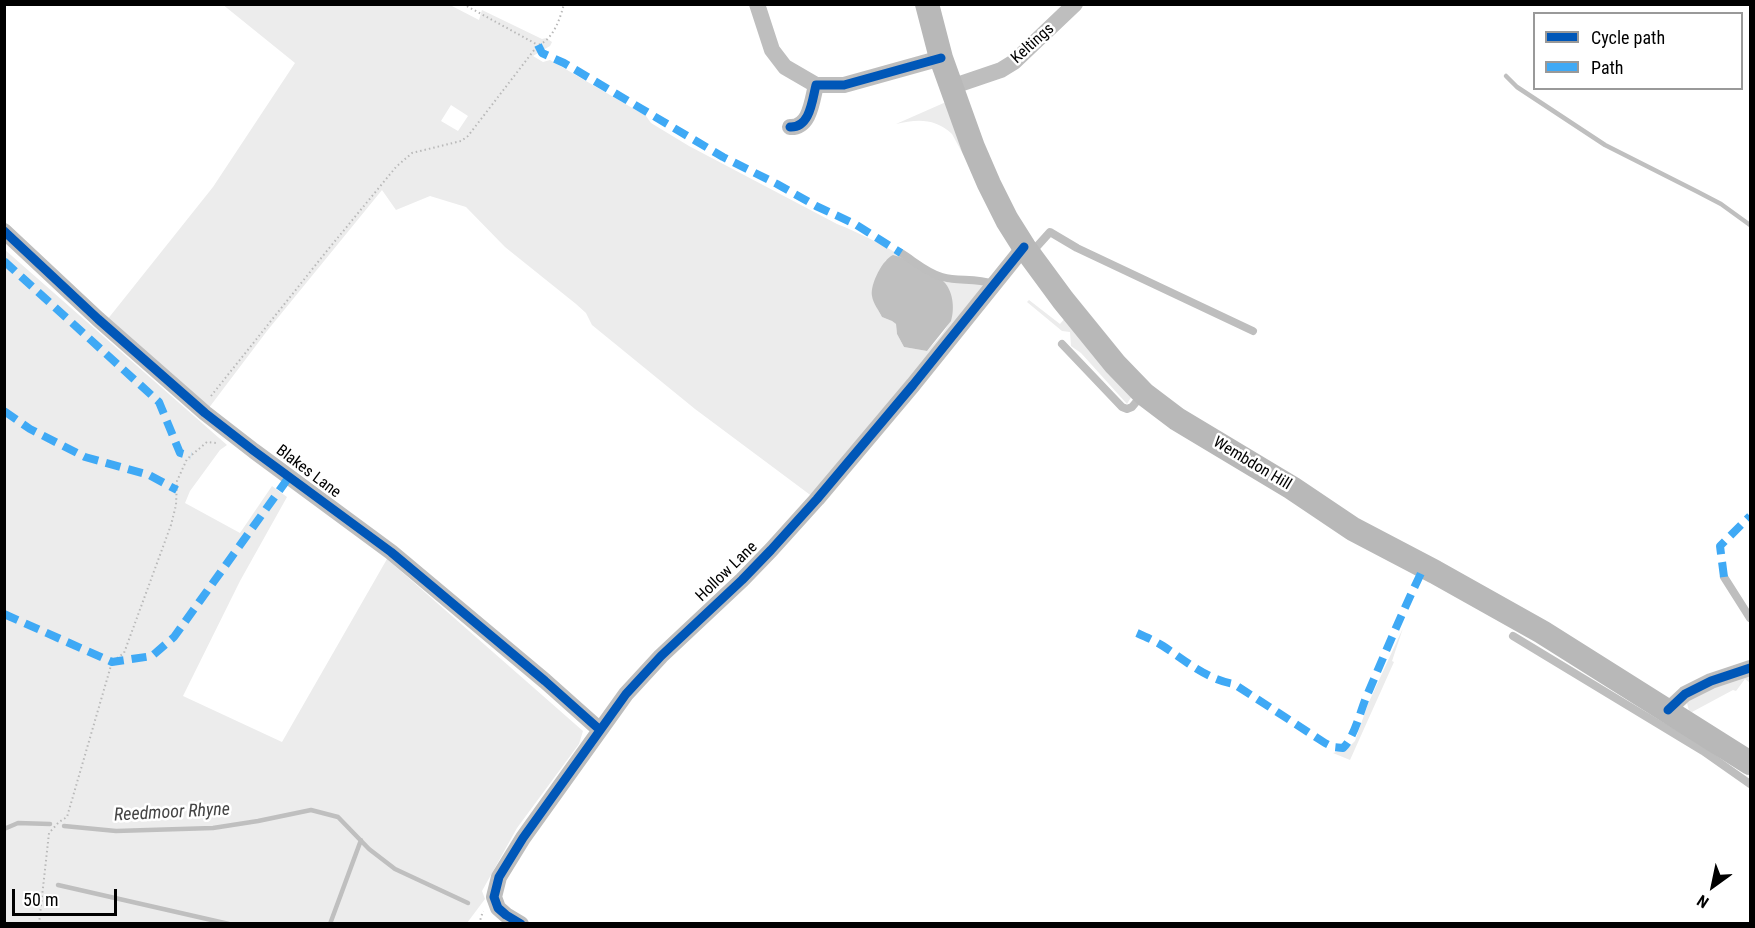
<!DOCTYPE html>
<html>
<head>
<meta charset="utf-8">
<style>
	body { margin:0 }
	#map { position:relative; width:1755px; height:928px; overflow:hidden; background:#fff; font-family:"Roboto Condensed",sans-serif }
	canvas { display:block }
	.frame { position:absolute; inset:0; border:6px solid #000; pointer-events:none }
	.legend { position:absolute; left:1533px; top:12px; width:210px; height:78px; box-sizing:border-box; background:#fff; border:2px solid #999; margin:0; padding:8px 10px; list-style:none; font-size:18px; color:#000 }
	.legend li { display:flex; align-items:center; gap:12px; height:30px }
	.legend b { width:30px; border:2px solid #999 }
	.north { position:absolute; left:1683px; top:856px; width:60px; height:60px; -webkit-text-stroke:4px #fff; paint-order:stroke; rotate:213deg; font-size:16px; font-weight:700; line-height:24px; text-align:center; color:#000 }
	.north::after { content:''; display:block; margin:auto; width:21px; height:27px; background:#000; clip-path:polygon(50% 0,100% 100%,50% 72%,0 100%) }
	.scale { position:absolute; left:12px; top:889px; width:105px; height:27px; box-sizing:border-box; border:3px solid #000; border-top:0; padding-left:8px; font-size:18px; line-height:21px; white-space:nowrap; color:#000; -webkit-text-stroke:4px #fff; paint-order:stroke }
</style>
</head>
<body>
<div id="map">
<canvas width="1755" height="928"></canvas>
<div class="frame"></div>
<ul class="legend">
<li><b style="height:8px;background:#0057b8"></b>Cycle path</li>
<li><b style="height:8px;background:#3fa9f5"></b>Path</li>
</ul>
<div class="north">N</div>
<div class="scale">50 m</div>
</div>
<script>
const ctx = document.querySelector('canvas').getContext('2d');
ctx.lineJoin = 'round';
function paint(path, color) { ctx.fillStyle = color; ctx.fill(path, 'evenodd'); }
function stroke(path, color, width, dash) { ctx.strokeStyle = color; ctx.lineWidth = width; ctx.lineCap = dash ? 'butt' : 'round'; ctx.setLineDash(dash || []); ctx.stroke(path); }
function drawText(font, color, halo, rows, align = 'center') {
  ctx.font = font + ' "Roboto Condensed",sans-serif'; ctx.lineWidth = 5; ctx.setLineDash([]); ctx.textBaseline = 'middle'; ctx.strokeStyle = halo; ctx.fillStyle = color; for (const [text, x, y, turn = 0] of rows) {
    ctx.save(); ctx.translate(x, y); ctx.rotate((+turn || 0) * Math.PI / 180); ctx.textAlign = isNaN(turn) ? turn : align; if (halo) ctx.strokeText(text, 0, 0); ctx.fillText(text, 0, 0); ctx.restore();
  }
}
paint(new Path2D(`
	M222,4l228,1 29,15 3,-10 60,29 4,-1 6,4 -2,4 -17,10 10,6 7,-2 96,56 5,7 38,23 148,78c25,10 49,22 72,37l-23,-1c-14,27 -20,28 -4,57l10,4 4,3 1,10 7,13 23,4c24,-25 33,-37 17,-70l7,2 28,-1 4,4 -170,211 -118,-88 -103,-84 -6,-12 -10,-9 -71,-57 -39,-40 -36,-11 -34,14 -14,-20 -115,141 -62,82 -98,-93 106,-133 82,-124zM451,105l17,11 -10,15 -17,-10z
	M946,102l30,76 -24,-44c-17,-16 -35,-15 -56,-10z
	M4,249l223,196 -7,5 -30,41 -5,12 55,30 32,-47 15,11 -47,84 -57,115 99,46 105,-183 196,172 -4,13 -62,84 -35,63 3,8 -18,24h-462z
	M1029,300l31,24 6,-7 67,77 -6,10 -46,-51 -10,-7 -1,-14 -8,-1 -35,-29z
	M1403,628l-11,33 2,1 -44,98 -17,-7 14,-4 8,-8 13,-37z
	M1750,672v11l-5,-4 -9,12 -3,-1 -41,22 -3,-1 -2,-8 6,-8z`), '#ececec');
paint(new Path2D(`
	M893,255l7,2c14,7 30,14 42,23 11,9 13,28 9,41l-24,30 -23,-4 -7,-13 -1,-10 -4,-3 -10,-4c-3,-6 -9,-14 -10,-21 -2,-12 11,-37 21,-41z`), '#bfbfbf');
stroke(new Path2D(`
	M1506,76l11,11 88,58 93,47 23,12 29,21
	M64,826l52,5 97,-3 45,-7 53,-11 27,7 31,32 26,20 73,34
	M4,829l14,-6 32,1
	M58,885l171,39
	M330,924l31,-84`), '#bfbfbf', 4.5);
stroke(new Path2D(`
	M463,4l75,41
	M211,396l115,-144 70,-85 16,-14 49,-12 7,-5 70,-91c15,-5 22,-26 26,-41
	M39,924l10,-91 10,-11 8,-5 45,-155 12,-9 47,-128 5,-20 1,-24 10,-22 20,-17 10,1
	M479,924l4,-13`), '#b9b9b9', 2, [1.5, 3]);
stroke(new Path2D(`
	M1032,252l18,-20 27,16 176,83
	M901,253c13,8 26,20 41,24 17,5 33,0 51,7
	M1062,344l60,63 5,2 5,-2 10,-12
	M1724,577l26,41
	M1513,636l190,115 47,33`), '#bebebe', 8);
stroke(new Path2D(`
	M757,4l15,46 13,17 31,18
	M951,87l50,-17 13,-8 61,-58
	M790,127c20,1 22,-26 26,-42h28l97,-27
	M4,231l94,88 107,94 49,38 137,101 154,129 55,49
	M1668,710l17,-16 26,-13 39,-13
	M521,924l-15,-9 -8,-7 -4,-11 5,-20 24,-39 103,-144 35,-38 81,-76 29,-30 46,-51 96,-114 111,-138`), '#bebebe', 16);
stroke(new Path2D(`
	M927,4l14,54 32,89 16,37 18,36 17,27 39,53 52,64 29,30 33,25 115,69 61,41 82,43 107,60 208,131`), '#b8b8b8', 24);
stroke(new Path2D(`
	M538,45l4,8 22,10 159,94 54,27 39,22 39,18 46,29
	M4,261l155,141 21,51 11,3
	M4,411l26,18 55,28 64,18 28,15
	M1724,577l-4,-31 30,-30
	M4,614l108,48 40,-6 22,-19 115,-160
	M1137,633c9,4 18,8 26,13 23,15 43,33 71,38l91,59 8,4 10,1c12,-11 18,-40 25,-55 18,-42 36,-85 56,-126`), '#3fa9f5', 8, [15, 8]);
stroke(new Path2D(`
	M790,127c20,1 22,-26 26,-42h28l97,-27
	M4,231l94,88 107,94 49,38 137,101 154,129 55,49
	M1668,710l17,-16 26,-13 39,-13
	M521,924l-15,-9 -8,-7 -4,-11 5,-20 24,-39 103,-144 35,-38 81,-76 29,-30 46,-51 96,-114 111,-138`), '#0057b8', 9);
drawText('16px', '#000', '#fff', [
	["Keltings",1033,44,-42],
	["Wembdon Hill",1252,464,31],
	["Blakes Lane",308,472,37],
	["Hollow Lane",727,572,-44]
]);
drawText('italic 18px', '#444', '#fff', [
	["Reedmoor Rhyne",172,813,-3]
]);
</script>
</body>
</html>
